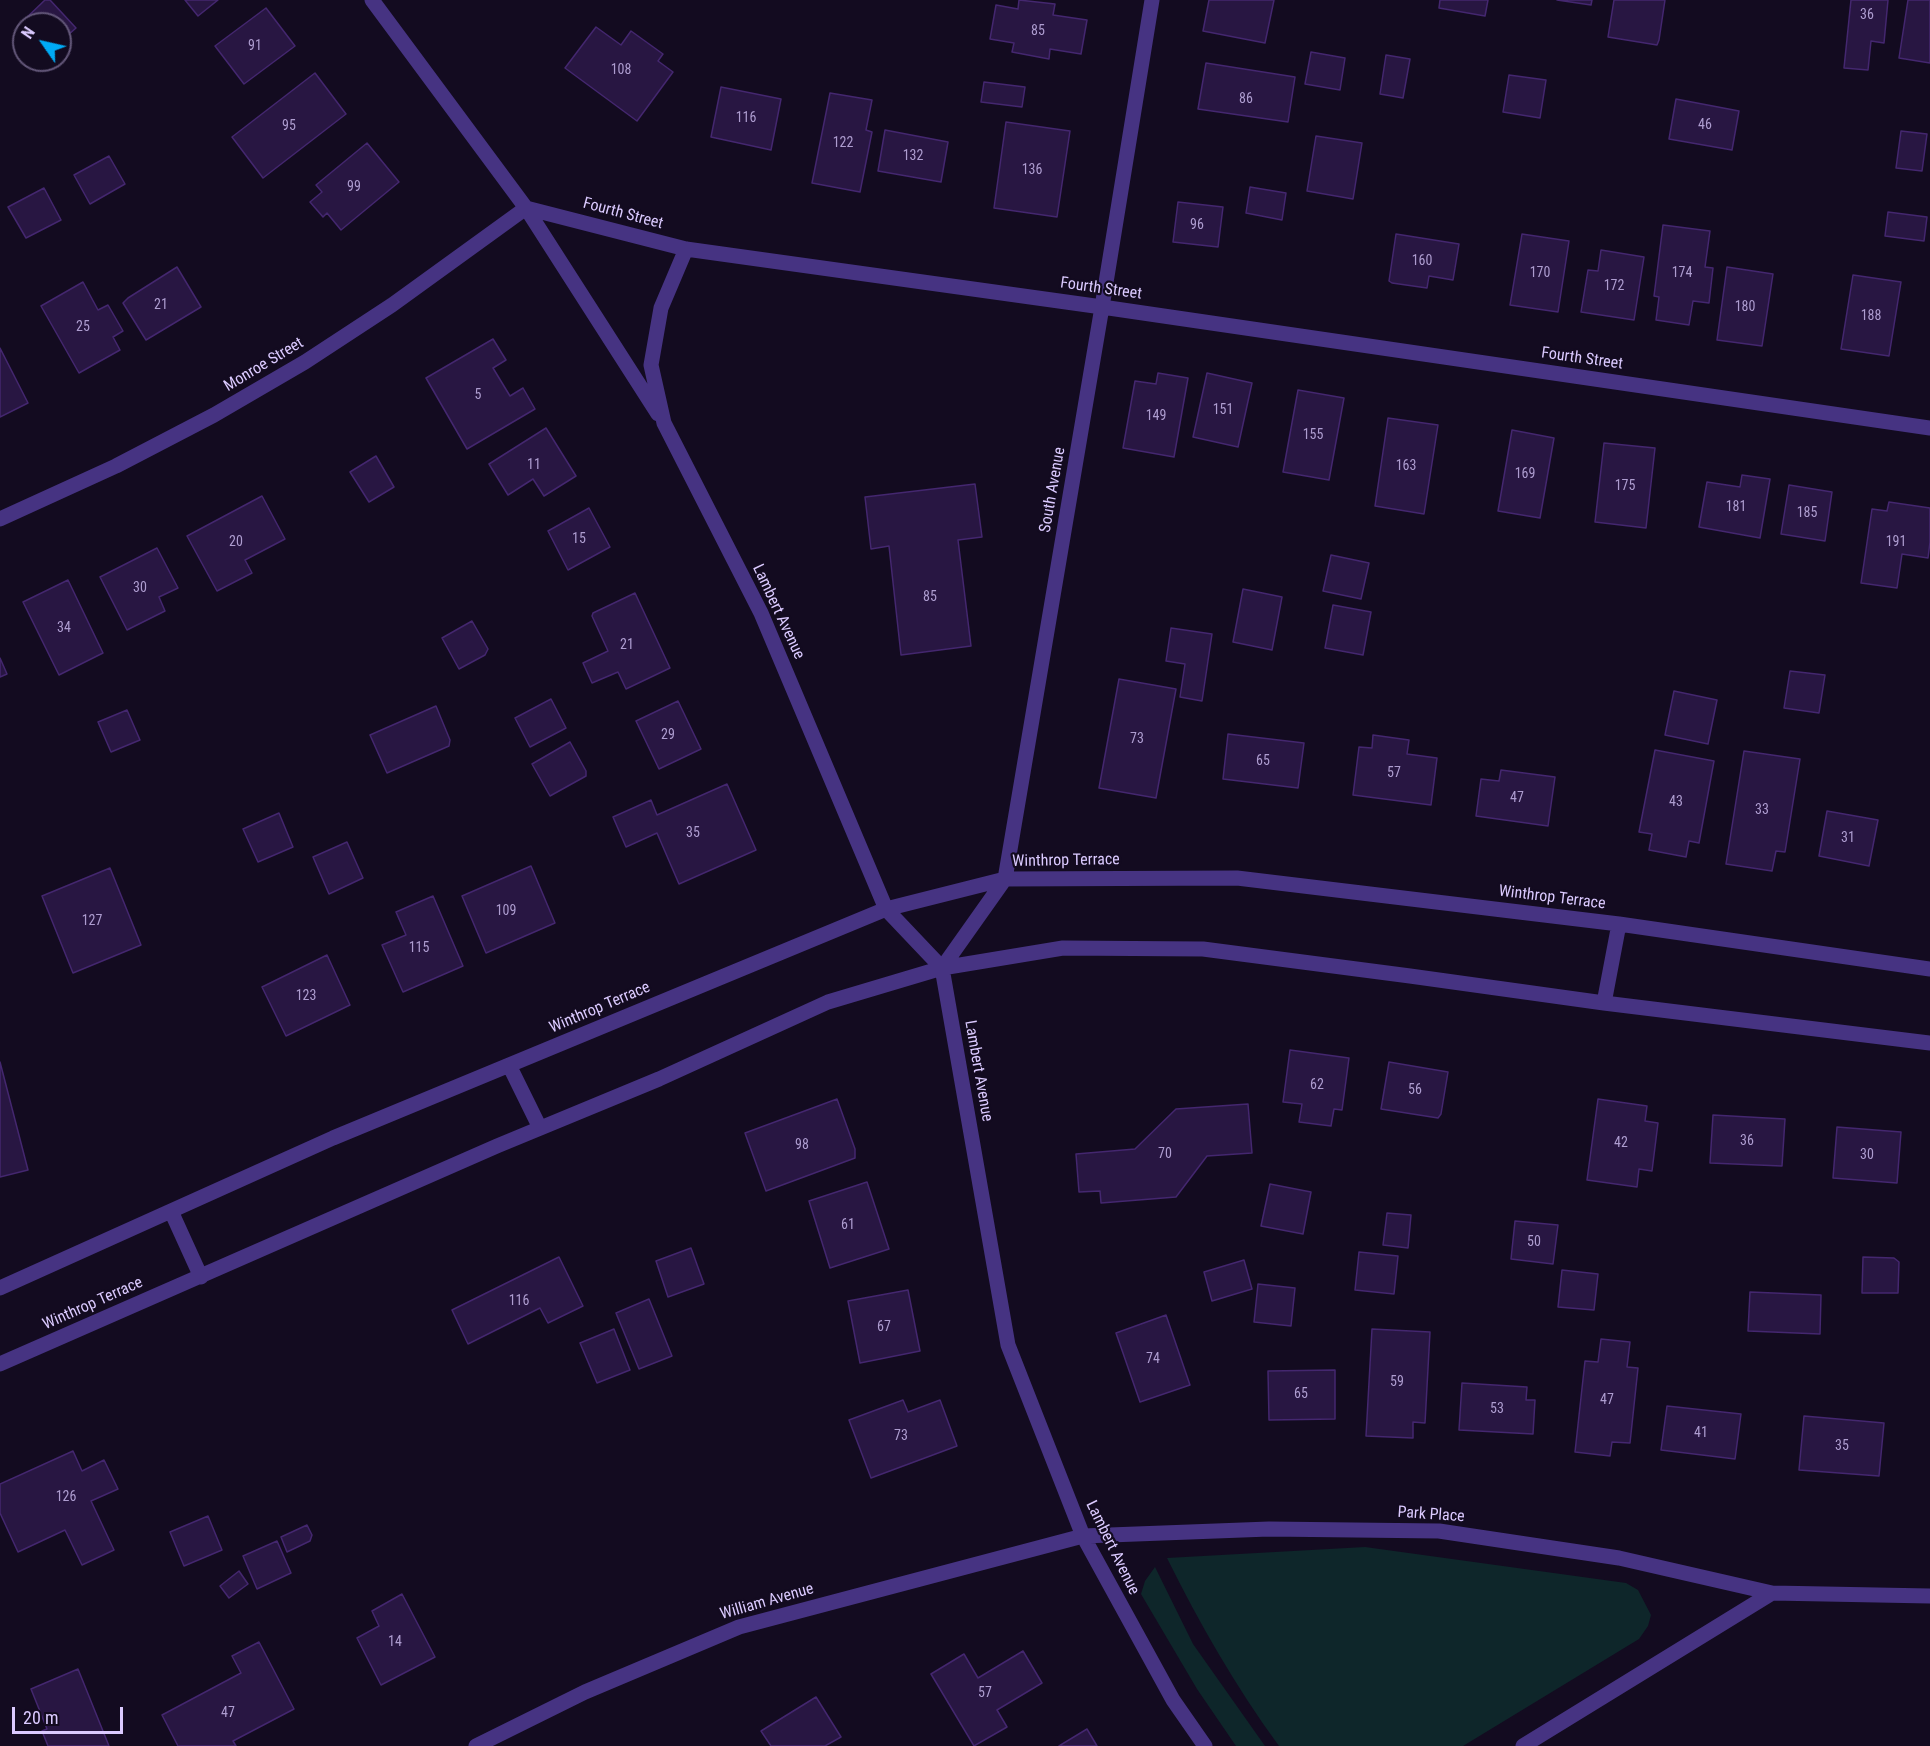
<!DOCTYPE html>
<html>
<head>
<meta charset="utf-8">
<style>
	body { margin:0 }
	#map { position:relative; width:1930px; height:1746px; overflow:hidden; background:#130b20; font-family:"Roboto Condensed",sans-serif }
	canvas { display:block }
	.north { position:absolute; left:12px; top:12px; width:60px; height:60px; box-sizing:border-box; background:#130b20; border:2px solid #635779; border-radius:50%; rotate:304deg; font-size:16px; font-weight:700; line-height:24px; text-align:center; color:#dbcaff }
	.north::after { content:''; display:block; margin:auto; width:21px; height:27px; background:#00abf5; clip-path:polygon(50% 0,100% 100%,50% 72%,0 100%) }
	.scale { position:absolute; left:12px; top:1707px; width:111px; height:27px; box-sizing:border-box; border:3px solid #dbcaff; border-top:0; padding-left:8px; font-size:18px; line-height:21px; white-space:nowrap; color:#dbcaff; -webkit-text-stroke:4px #130b20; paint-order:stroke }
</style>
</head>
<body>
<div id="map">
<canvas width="1930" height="1746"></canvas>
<div class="north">N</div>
<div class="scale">20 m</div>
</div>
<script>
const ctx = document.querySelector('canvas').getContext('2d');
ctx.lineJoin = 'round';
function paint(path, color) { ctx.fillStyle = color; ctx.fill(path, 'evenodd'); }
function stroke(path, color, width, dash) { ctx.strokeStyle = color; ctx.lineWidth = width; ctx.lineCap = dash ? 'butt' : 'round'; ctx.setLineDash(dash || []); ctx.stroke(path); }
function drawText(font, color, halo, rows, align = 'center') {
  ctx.font = font + ' "Roboto Condensed",sans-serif'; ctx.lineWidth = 4.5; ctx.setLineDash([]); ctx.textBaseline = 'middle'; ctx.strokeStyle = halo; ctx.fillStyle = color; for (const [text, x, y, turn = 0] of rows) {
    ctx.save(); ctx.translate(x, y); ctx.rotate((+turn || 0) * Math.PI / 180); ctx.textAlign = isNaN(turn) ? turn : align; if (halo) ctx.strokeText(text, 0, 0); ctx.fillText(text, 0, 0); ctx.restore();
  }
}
paint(new Path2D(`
	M1365,1547l261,36 12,7 13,25 -3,11 -9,13 -176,107h-184c-43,-59 -80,-123 -112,-188z
	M1155,1567l38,77 72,102h-29l-39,-57 -56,-95 4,-13z`), '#0e262a');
const building = new Path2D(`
	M45,0h5l26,28 -16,14v-18h-36v2l-3,-3z
	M185,0h33l-20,16z
	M1019,0l36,4 -2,11 34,5 -6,34 -31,-5 -1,10 -37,-7 2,-9 -24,-4 6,-34 22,4z
	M1209,0h65l-9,43 -62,-12z
	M1440,0h48l-3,16 -46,-8z
	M1557,0h35l-1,5z
	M1614,0h51l-6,40 -2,5 -49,-8z
	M1851,0h37l-4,43 -13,-2 -3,29 -24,-2z
	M1908,0h22v63l-31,-5z
	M266,8l29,38 -51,38 -29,-38z
	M596,27l25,18 10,-14 32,23 -5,7 15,11 -36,49 -72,-53z
	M1311,52l34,6 -5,32 -35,-6z
	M1386,55l24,4 -7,39 -23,-4z
	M1206,63l89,14 -7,45 -90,-13z
	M315,73l31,41 -83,64 -31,-41z
	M1509,75l37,5 -6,38 -37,-6z
	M984,82l41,5 -3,20 -41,-5z
	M721,87l60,12 -10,51 -60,-13z
	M830,93l42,7 -6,30 6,2 -12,60 -48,-9z
	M1676,99l63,12 -7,39 -63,-11z
	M1006,122l64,9 -13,86 -63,-9z
	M885,130l63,12 -7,40 -63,-11z
	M1901,131l26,3 -5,37 -26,-3z
	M1316,136l46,7 -9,56 -46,-8z
	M367,143l32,39 -58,48 -14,-17 -4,4 -13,-15 12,-10 -6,-7z
	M109,156l16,28 -35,20 -16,-29z
	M1250,187l36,6 -4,27 -36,-7z
	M44,188l17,32 -35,18 -18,-31z
	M1178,202l45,5 -5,40 -45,-5z
	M1888,212l39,5 -3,24 -39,-5z
	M1663,225l47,6 -5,36 8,1 -4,35 -16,-2 -4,24 -33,-5 3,-23 -5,-1z
	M1396,234l63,10 -6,36 -24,-4 -2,12 -35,-5 -3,-2z
	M1522,234l47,7 -11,71 -48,-7z
	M1601,250l43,7 -10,63 -53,-8 7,-42 10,1z
	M177,267l24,40 -55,33 -23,-37 5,-5z
	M1727,267l46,7 -11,72 -45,-6z
	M1853,275l48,7 -12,74 -48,-7z
	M83,282l15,28 10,-5 15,26 -10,6 7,13 -41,23 -38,-67z
	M493,339l13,21 -13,8 17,28 13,-8 12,21 -68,40 -41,-71z
	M0,348l28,55 -28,14z
	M1158,373l30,5 -14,79 -51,-9 12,-67 21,3z
	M1207,373l45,10 -14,64 -45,-10z
	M1298,390l46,8 -15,82 -46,-8z
	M1388,418l50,7 -14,89 -49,-8z
	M546,428l30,48 -32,20 -11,-17 -25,16 -19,-31z
	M1512,430l42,8 -14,80 -42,-7z
	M1604,443l51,5 -9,80 -51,-6z
	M376,456l18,31 -25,15 -19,-30z
	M1742,475l28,4 -10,59 -61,-11 8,-45 33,5z
	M975,484l7,53 -24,3 13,106 -70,9 -12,-109 -18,3 -6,-52z
	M1789,485l43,7 -7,49 -44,-7z
	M262,496l23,43 -40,21 7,13 -35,18 -30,-55z
	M1889,502l41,6v34l-2,16 -26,-4 -5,34 -36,-5 11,-74 15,2z
	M589,508l21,39 -42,23 -20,-39z
	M157,548l21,40 -19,9 6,14 -38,19 -27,-53z
	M1331,555l38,8 -8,36 -38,-8z
	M68,580l35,73 -44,22 -36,-73z
	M1243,589l39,8 -10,53 -39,-8z
	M635,593l35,75 -44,21 -8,-17 -26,11 -9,-20 25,-12 -16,-35 1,-3z
	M1333,605l38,7 -8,43 -38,-7z
	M472,621l16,28 -3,6 -26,14 -17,-31z
	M1171,628l41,6 -10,67 -22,-4 5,-33 -19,-3z
	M0,658l7,16 -7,3z
	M1790,671l35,4 -6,38 -35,-5z
	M1119,679l57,10 -20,109 -57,-10z
	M1674,691l43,9 -9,44 -43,-9z
	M551,699l15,29 -36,19 -15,-29z
	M678,701l23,48 -42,20 -23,-48z
	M436,706l14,34 -1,6 -62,27 -17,-38z
	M127,710l13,30 -29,12 -13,-30z
	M1228,734l76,9 -6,45 -75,-9z
	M1373,735l36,5 -2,14 30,4 -6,47 -78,-10 6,-48 13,1z
	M570,742l16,29v5l-36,20 -18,-32z
	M1655,750l59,11 -15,82 -10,-2 -3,16 -37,-7 3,-16 -13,-2z
	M1744,751l56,8 -15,93 -9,-1 -4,20 -46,-7z
	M1501,770l54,7 -7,49 -72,-10 5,-37 18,2z
	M727,784l29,66 -77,34 -22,-51 -31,14 -13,-30 38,-17 6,15z
	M1827,811l51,9 -9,46 -50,-10z
	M279,813l14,34 -35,15 -15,-33z
	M347,842l16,36 -34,16 -16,-37z
	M531,866l24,57 -69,30 -24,-57z
	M110,868l31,77 -68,28 -31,-77z
	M433,896l30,70 -60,26 -21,-47 24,-10 -10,-23z
	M327,955l23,50 -64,31 -24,-49z
	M1290,1050l59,8 -7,52 -8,-1 -3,17 -32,-4 3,-18 -19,-2z
	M0,1062l28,108 -28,7z
	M1389,1062l59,10 -7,42 -3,4 -57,-9z
	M837,1099l18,50v9l-89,33 -21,-58z
	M1598,1099l49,7 -2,15 13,2 -6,48 -13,-2 -2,18 -50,-7z
	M1248,1104l4,49 -45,3 -31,41 -75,6 -1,-12 -21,1 -3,-38 59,-5 41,-40z
	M1713,1115l72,4 -3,47 -72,-3z
	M1837,1127l64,5 -4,51 -64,-5z
	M867,1182l22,67 -59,19 -21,-67z
	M1270,1184l41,8 -8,42 -42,-8z
	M1387,1213l24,2 -3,33 -25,-3z
	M1515,1221l43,4 -5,39 -42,-5z
	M691,1248l13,36 -36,13 -12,-36z
	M1359,1252l39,4 -4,38 -39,-4z
	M559,1257l24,49 -35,17 -8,-15 -72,36 -16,-34z
	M1863,1257l31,1 5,4 -1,31h-36z
	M1244,1260l8,29 -40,12 -8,-29z
	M1562,1270l36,4 -4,36 -36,-3z
	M1258,1284l37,4 -4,38 -37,-4z
	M908,1290l12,61 -60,12 -12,-62z
	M1750,1292l71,3 -1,39 -72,-3z
	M649,1299l23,57 -33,13 -23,-56z
	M1166,1315l24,70 -50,17 -24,-69z
	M614,1329l16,41 -33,13 -17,-40z
	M1372,1329l58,3 -5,91 -12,-1v16l-47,-2z
	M1601,1339l29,3 -3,25 11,1 -8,75 -18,-1 -2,14 -35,-4 10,-91 13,1z
	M1335,1370v49l-66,1 -1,-49z
	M1462,1383l65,4 -1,13h9l-2,34 -74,-4z
	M903,1400l5,12 32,-12 17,46 -86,32 -22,-58z
	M1667,1406l74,8 -6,45 -74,-9z
	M1804,1416l80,7 -5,53 -80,-6z
	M73,1451l9,20 22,-11 14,29 -27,12 23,49 -32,15 -17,-35 -47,22 -18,-39v-29z
	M208,1516l14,34 -38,16 -14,-34z
	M307,1525l5,10 -2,6 -23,11 -6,-15z
	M277,1541l14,32 -34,16 -14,-33z
	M239,1571l9,13 -19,14 -9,-12z
	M402,1594l33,63 -54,28 -24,-47 22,-12 -7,-15z
	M259,1642l35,67 -61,32 3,5h-58l-16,-31 79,-42 -9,-17z
	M1023,1651l19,32 -45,27 10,17 -33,19 -43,-72 33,-20 14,24z
	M78,1669l31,77h-61l-6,-15 5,-2 -16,-40z
	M816,1697l25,40 -16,9h-54l-10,-15z
	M1087,1729l10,17h-38z`);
paint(building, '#281642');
stroke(building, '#44276f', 1.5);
stroke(new Path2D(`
	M372,0l154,208 160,41 416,58 828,121
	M686,249l-25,59 -10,57 13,58 97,190 125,296 56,59 66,377 75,191 90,164 32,46
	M0,519l116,-53 98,-51 91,-53 87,-57 134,-97 132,206
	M942,968l63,-89 97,-572 50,-307
	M1604,1003l15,-79
	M509,1065l31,63
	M171,1211l30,66
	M0,1288l333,-150 553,-229 119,-30 232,-1 382,46 311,45
	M0,1364l497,-218 162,-67 169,-77 114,-34 121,-20 140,1 207,27 194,27 326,40
	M476,1746l109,-54 154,-65 344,-91 186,-7 170,2 180,27 153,35 158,3
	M1523,1746l249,-153`), '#463382', 15);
drawText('14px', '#ae9dd0', null, [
	["36",1867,15],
	["85",1038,31],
	["91",255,46],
	["108",621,70],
	["86",1246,99],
	["116",746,118],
	["46",1705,125],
	["95",289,126],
	["122",843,143],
	["132",913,156],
	["136",1032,170],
	["99",354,187],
	["96",1197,225],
	["160",1422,261],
	["170",1540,273],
	["174",1682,273],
	["172",1614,286],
	["21",161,305],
	["180",1745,307],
	["188",1871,316],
	["25",83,327],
	["5",478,395],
	["151",1223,410],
	["149",1156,416],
	["155",1313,435],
	["11",534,465],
	["163",1406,466],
	["169",1525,474],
	["175",1625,486],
	["181",1736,507],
	["185",1807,513],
	["15",579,539],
	["20",236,542],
	["191",1896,542],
	["30",140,588],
	["85",930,597],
	["34",64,628],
	["21",627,645],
	["29",668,735],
	["73",1137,739],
	["65",1263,761],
	["57",1394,773],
	["47",1517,798],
	["43",1676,802],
	["33",1762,810],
	["35",693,833],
	["31",1848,838],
	["109",506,911],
	["127",92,921],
	["115",419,948],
	["123",306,996],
	["62",1317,1085],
	["56",1415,1090],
	["36",1747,1141],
	["42",1621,1143],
	["98",802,1145],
	["70",1165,1154],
	["30",1867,1155],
	["61",848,1225],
	["50",1534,1242],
	["116",519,1301],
	["67",884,1327],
	["74",1153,1359],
	["59",1397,1382],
	["65",1301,1394],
	["47",1607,1400],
	["53",1497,1409],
	["41",1701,1433],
	["73",901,1436],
	["35",1842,1446],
	["126",66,1497],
	["14",395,1642],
	["57",985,1693],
	["47",228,1713]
]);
drawText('16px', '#dbcaff', '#130b20', [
	["Fourth Street",623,214,15],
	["Fourth Street",1101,289,8],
	["Fourth Street",1582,359,8],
	["Monroe Street",264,365,-31],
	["South Avenue",1053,490,-80],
	["Lambert Avenue",778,612,65],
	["Winthrop Terrace",1066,861,-1],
	["Winthrop Terrace",1552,898,7],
	["Winthrop Terrace",600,1008,-23],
	["Lambert Avenue",978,1071,80],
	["Winthrop Terrace",93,1304,-24],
	["Park Place",1431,1515,4],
	["Lambert Avenue",1112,1548,64],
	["William Avenue",767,1602,-16]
]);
</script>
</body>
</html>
